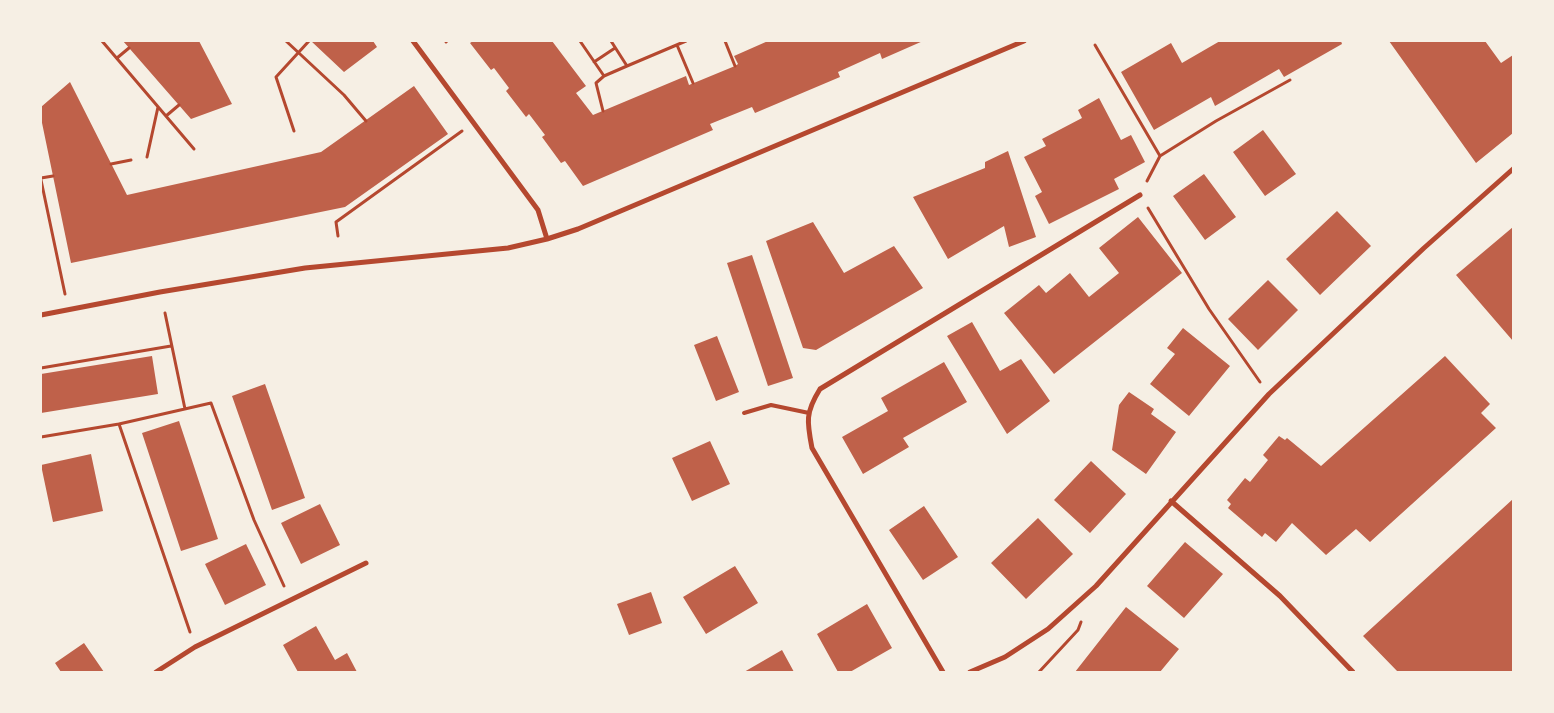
<!DOCTYPE html>
<html>
<head>
<meta charset="utf-8">
<style>
	body { margin:0 }
	#map { position:relative; width:1554px; height:713px; overflow:hidden; background:#f6efe4; font-family:Poppins,sans-serif }
	canvas { display:block }
	.frame { position:absolute; inset:0; border:42px solid #f6efe4; pointer-events:none }
</style>
</head>
<body>
<div id="map">
<canvas width="1554" height="713"></canvas>
<div class="frame"></div>
</div>
<script>
const ctx = document.querySelector('canvas').getContext('2d');
ctx.lineJoin = 'round';
function paint(path, color) { ctx.fillStyle = color; ctx.fill(path, 'evenodd'); }
function stroke(path, color, width, dash) { ctx.strokeStyle = color; ctx.lineWidth = width; ctx.lineCap = dash ? 'butt' : 'round'; ctx.setLineDash(dash || []); ctx.stroke(path); }
paint(new Path2D(`
	M123,41h76l33,63 -41,15z
	M311,41h62l4,6 -33,25z
	M473,41h79l34,45 -10,7 17,22 93,-39 3,9 46,-19 3,-2 -4,-8 34,-15h155l-41,18 -2,-6 -42,19 2,5 -85,36 -3,-6 -42,17 3,6 -130,56 -18,-25 -4,2 -19,-26 3,-2 -16,-21 -3,3 -20,-26 3,-3 -15,-20 -3,2 -21,-27z
	M1220,41h121l1,3 -58,33 -5,-8 -64,37 -4,-9 -57,33 -33,-58 50,-29 11,20z
	M1389,41h96l16,22 12,-8v78l-37,30z
	M70,82l57,113 194,-43 93,-66 34,48 -103,73 -274,56 -30,-145v-11z
	M1099,98l22,42 10,-5 14,27 -31,17 5,10 -70,35 -14,-28 7,-4 -18,-35 22,-11 -4,-7 40,-21 -4,-8z
	M1263,130l33,44 -31,22 -32,-44z
	M1008,151l28,86 -27,10 -5,-21 -56,33 -35,-62 72,-29v-6z
	M1204,174l32,43 -31,23 -32,-44z
	M1337,211l34,35 -51,49 -34,-36z
	M1138,217l44,56 -128,101 -50,-61 35,-28 7,8 24,-20 19,24 30,-24 -20,-25z
	M813,222l31,51 50,-27 29,42 -107,62 -13,-2 -37,-107z
	M1513,227v114l-57,-66z
	M752,255l41,123 -25,8 -41,-123z
	M1268,280l30,30 -40,40 -30,-31z
	M972,322l28,49 21,-12 29,42 -43,33 -60,-98z
	M1183,328l47,38 -41,50 -39,-32 25,-30 -8,-6z
	M717,336l22,56 -23,9 -22,-56z
	M152,356l6,38 -117,19v-39z
	M1445,356l45,48 -9,9 15,15 -126,114 -14,-13 -30,26 -34,-32 -16,19 -11,-9 -3,4 -34,-29 3,-4 -4,-4 18,-22 5,4 18,-22 -5,-5 16,-19 6,4 2,-2 34,28z
	M944,362l23,40 -64,36 6,9 -46,27 -21,-37 46,-26 -7,-13z
	M265,384l40,114 -33,12 -40,-114z
	M1129,392l25,17 -3,5 25,18 -30,42 -34,-24 7,-45z
	M179,421l39,118 -37,12 -39,-118z
	M710,441l20,43 -38,17 -20,-43z
	M91,454l12,57 -50,11 -12,-57z
	M1091,461l35,33 -36,39 -36,-33z
	M1513,499v173h-115l-35,-36z
	M320,504l20,41 -39,19 -20,-41z
	M924,506l34,51 -35,23 -34,-50z
	M1038,518l35,36 -47,45 -35,-36z
	M1185,542l38,32 -39,44 -37,-32z
	M246,544l20,41 -41,20 -20,-41z
	M735,566l23,37 -52,31 -23,-37z
	M651,592l11,31 -33,12 -12,-31z
	M867,604l25,44 -42,24h-12l-21,-38z
	M1126,607l53,42 -19,23h-85z
	M316,626l19,34 12,-7 10,19h-59l-15,-27z
	M84,643l20,29h-43l-6,-9z
	M782,650l12,22h-50z`), '#bf614a');
stroke(new Path2D(`
	M102,41l92,108
	M286,41l58,54 22,26
	M580,41l24,35 23,-10
	M611,41l16,25 59,-25
	M725,41l10,25
	M446,42l1,-1
	M677,45l16,38
	M1095,45l65,111
	M117,58l12,-10
	M594,62l21,-14
	M603,111l-7,-28 8,-7
	M166,116l13,-11
	M294,131l-18,-54 33,-36
	M147,157l11,-50
	M111,164l20,-4
	M41,178l12,-2
	M41,180l24,114
	M1147,181l13,-25 56,-35 74,-41
	M1148,208l61,101 51,73
	M338,236l-2,-14 126,-91
	M165,313l20,96
	M41,368l130,-22
	M119,424l71,208
	M41,437l78,-13 92,-21 43,117 30,66
	M1039,672l39,-42 3,-8`), '#b5482f', 3);
stroke(new Path2D(`
	M744,413l27,-8 38,8`), '#b5482f', 4);
stroke(new Path2D(`
	M413,41l125,169 9,29
	M41,315l119,-23 145,-24 203,-20 39,-9 31,-10 446,-188
	M1171,501l109,95 73,76
	M156,672l39,-25 171,-84
	M943,672l-131,-224c-5,-26 -7,-35 8,-59l320,-194
	M970,672l35,-15 43,-28 48,-43 173,-192 155,-146 89,-79`), '#b5482f', 5);
</script>
</body>
</html>
